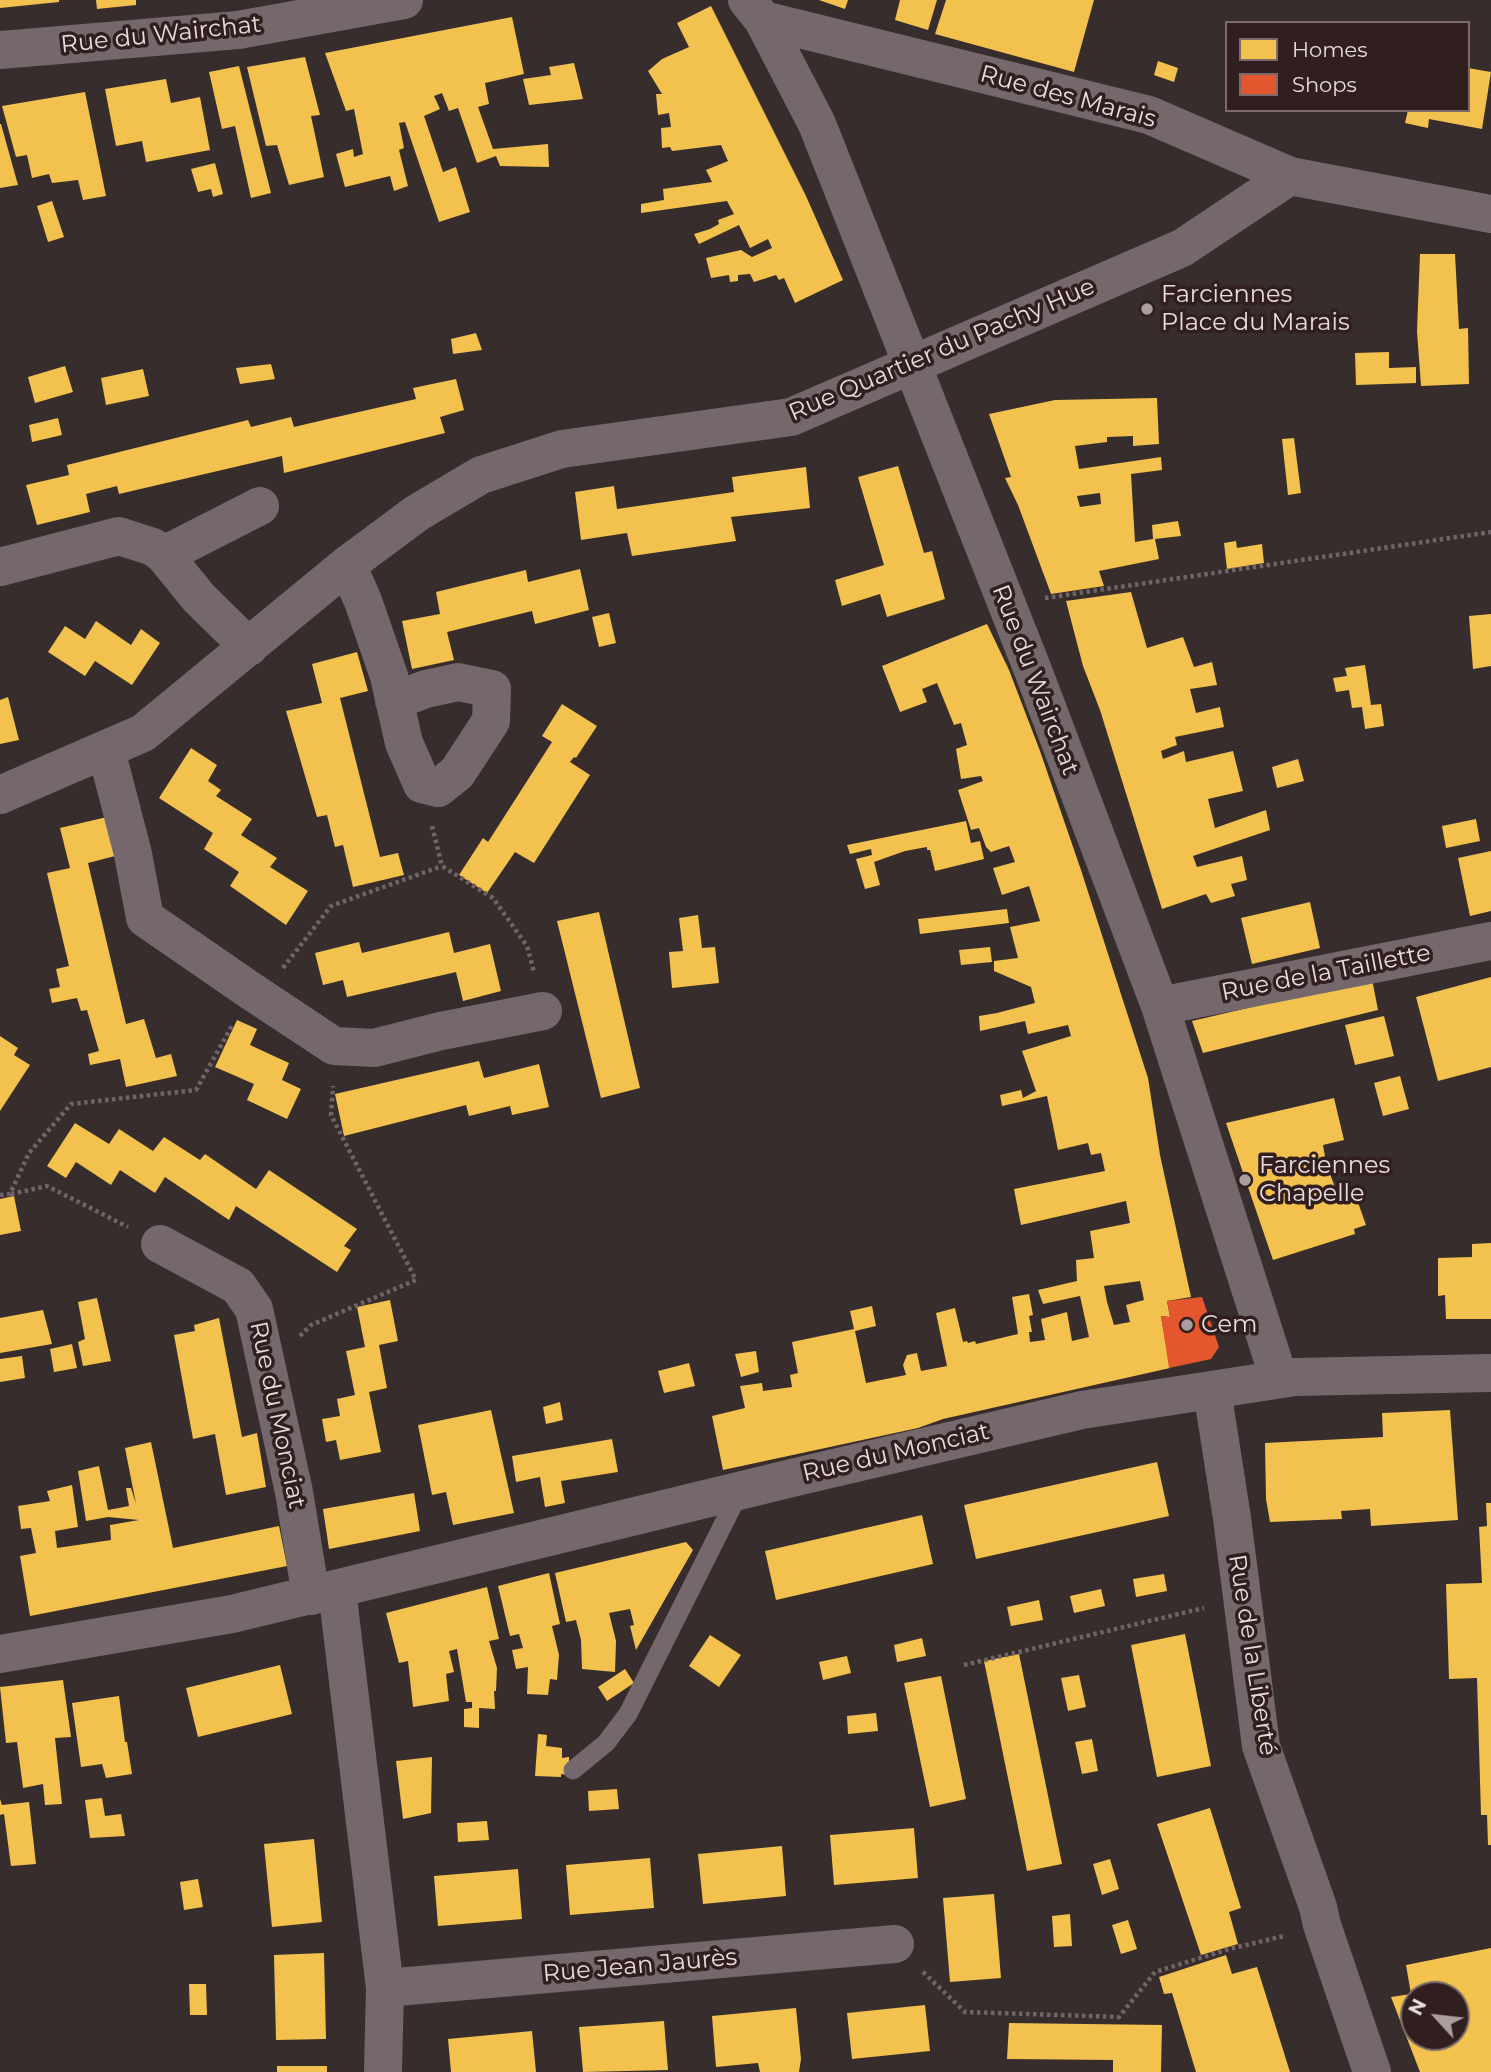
<!DOCTYPE html>
<html>
<head>
<meta charset="utf-8">
<style>
	body { margin:0 }
	#map { position:relative; width:1491px; height:2072px; overflow:hidden; background:#382d2d; font-family:Montserrat,sans-serif }
	canvas { display:block }
	.legend { position:absolute; left:1225px; top:21px; width:245px; height:91px; box-sizing:border-box; background:#311f1f; border:2px solid #7a6a6a; margin:0; padding:9px 12px; list-style:none; font-size:21px; color:#e8dbdb }
	.legend li { display:flex; align-items:center; gap:14px; height:35px }
	.legend b { width:35px; border:2px solid #7a6a6a }
	.north { position:absolute; left:1400px; top:1981px; width:70px; height:70px; box-sizing:border-box; background:#311f1f; border:2px solid #7a6a6a; border-radius:50%; rotate:297deg; font-size:19px; font-weight:700; line-height:28px; text-align:center; color:#e8dbdb }
	.north::after { content:''; display:block; margin:auto; width:24px; height:32px; background:#aa9e9e; clip-path:polygon(50% 0,100% 100%,50% 72%,0 100%) }
</style>
</head>
<body>
<div id="map">
<canvas width="1491" height="2072"></canvas>
<ul class="legend">
<li><b style="height:19px;background:#f2c14e"></b>Homes</li>
<li><b style="height:19px;background:#e4572e"></b>Shops</li>
</ul>
<div class="north">N</div>
</div>
<script>
const ctx = document.querySelector('canvas').getContext('2d');
ctx.lineJoin = 'round';
function paint(path, color) { ctx.fillStyle = color; ctx.fill(path, 'evenodd'); }
function stroke(path, color, width, dash) { ctx.strokeStyle = color; ctx.lineWidth = width; ctx.lineCap = dash ? 'butt' : 'round'; ctx.setLineDash(dash || []); ctx.stroke(path); }
function drawText(font, color, halo, rows, align = 'center') {
  ctx.font = font + ' Montserrat,sans-serif'; ctx.lineWidth = 7; ctx.setLineDash([]); ctx.textBaseline = 'middle'; ctx.strokeStyle = halo; ctx.fillStyle = color; for (const [text, x, y, turn = 0] of rows) {
    ctx.save(); ctx.translate(x, y); ctx.rotate((+turn || 0) * Math.PI / 180); ctx.textAlign = isNaN(turn) ? turn : align; if (halo) ctx.strokeText(text, 0, 0); ctx.fillText(text, 0, 0); ctx.restore();
  }
}
paint(new Path2D(`
	M0,0h59v2l-59,6z
	M96,0h40v5l-39,4z
	M819,0h29l-3,9z
	M900,0h37l-9,30 -33,-10z
	M946,0h148l-20,72 -139,-38z
	M711,6l95,190 37,84 -48,23 -11,-25 -5,2 -3,-5 -22,7 -4,-8 -12,1v6l-8,1 -1,-7 -18,3 -5,-20 35,-8 11,7 20,-9 -4,-9 -18,9 -11,-23 -40,19 -5,-10 16,-5 9,-5 -1,-4 16,-6 -7,-13 -86,12v-9l23,-4 -1,-11 49,-7 -6,-12 22,-9 -7,-16 -49,6 -2,-4 -8,1 -1,-20 10,-1 -2,-14 -11,2 -2,-21h6l-14,-23 14,-12 27,-12 -12,-24z
	M512,17l12,57 -39,9 4,21 -11,3 15,42 55,-5 1,23 -49,-1 -4,-10 -19,7 -19,-55 -9,3 -7,-18 -8,3 6,13 -16,7 19,56 13,-5 14,45 -31,10 -34,-100 -6,1 5,25 -5,2 9,36 -14,5 -4,-15 -45,11 -9,-33 17,-5 1,8 9,-3 -9,-45 -8,2 -21,-58z
	M305,57l15,58 -9,1 13,61 -35,8 -12,-40 -11,1 -19,-79z
	M1158,61l20,7 -4,14 -20,-7z
	M574,63l9,36 -54,6 -6,-26 28,-4 -2,-8z
	M239,66l32,127 -20,5 -16,-72 -13,3 -13,-57z
	M1468,68l23,4 -9,57 -53,-10 -1,9 -23,-5 3,-13h60z
	M166,79l5,24 29,-6 10,53 -64,12 -4,-21 -26,5 -11,-57z
	M85,92l21,104 -23,4 -5,-20 -26,3 -3,-9 -17,4 -5,-23 -11,2 -14,-51z
	M1,124l17,61 -18,3v-64z
	M215,163l8,31 -10,3 -2,-8 -13,3 -7,-23z
	M52,201l12,36 -16,5 -11,-36z
	M1420,254h35l4,75 9,-1 1,56 -48,2 -4,-55z
	M476,333l6,17 -29,4 -2,-15z
	M1389,352v16l27,-1v16l-60,2 -1,-32z
	M271,364l4,15 -35,5 -4,-16z
	M65,366l8,26 -38,11 -7,-26z
	M143,369l6,27 -43,9 -5,-27z
	M456,379l8,31 -24,7 5,16 -161,40 -2,-17 -163,38 -2,-8 -31,8 4,18 -53,13 -11,-40 43,-10 -2,-10 181,-45 3,7 40,-10 3,10 34,-8 88,-20 -3,-11z
	M1157,398l2,46 -26,2v-10l-26,1v5l-32,4 4,23 82,-12 1,13 -31,4 4,68 18,-3 -1,-14 26,-4 3,15 -26,3 4,20 -60,12 5,15 -53,8 -33,-89 -13,-27 6,-1 -22,-63 66,-14zM1100,493l1,11 -21,3 -3,-11z
	M58,418l4,17 -30,7 -3,-17z
	M1294,438l7,55 -13,2 -6,-56z
	M898,466l26,87 8,-2 13,48 -58,18 -7,-23 -38,12 -7,-26 49,-15 -26,-88z
	M806,467l4,41 -79,9 5,24 -104,15 -5,-23 -46,7 -6,-48 39,-6 3,23 117,-17 -2,-15z
	M1236,541l1,7 25,-4 2,19 -37,6 -3,-26z
	M580,569l9,41 -54,14 -3,-13 -85,21 7,28 -42,9 -10,-48 38,-7 -4,-22 90,-22 2,12z
	M1131,592l16,56 36,-11 11,30 18,-5 5,23 -27,4 6,24 24,-6 4,20 -49,10 2,8 -16,6 2,8 21,-8 2,11 47,-11 10,40 -35,8 7,29 51,-18 4,20 -77,26 4,11 45,-11 5,24 -16,4 4,12 -24,7 -5,-9 -44,15 -62,-199 -17,-44 -17,-65z
	M609,613l7,30 -17,4 -7,-30z
	M1491,614v52l-18,3 -4,-53z
	M96,621l35,24 10,-16 19,14 -28,42 -37,-24 -10,15 -37,-24 17,-26 20,13z
	M987,624l22,46 31,81 41,119 67,208 12,77 31,142 -24,4 3,16 -9,-1 9,52 -227,51 -25,9 -195,42 -11,-54 33,-8 -5,-22 22,-3 1,8 29,-4 -2,-12 8,-2 -6,-31 62,-13 -4,-18 22,-5 4,20 -21,5 11,52 40,-8 -3,-10 4,-10 10,-2 4,18 26,-5 -11,-53 19,-5 8,34 4,-1 1,2 7,-2 1,3 42,-10 -6,-37 17,-3 4,21 -4,1 3,16h-3l1,10 15,-2 -4,-21 26,-7 5,29 17,-4 -9,-41 -37,8 -5,-14 39,-9 -1,-21 18,-2 -4,-27 40,-8 -4,-22 -105,24 -7,-36 91,-18 -4,-18 -10,2 -3,-12 -30,7 -11,-54 -45,10 -2,-11 21,-5 2,8 13,-7 -14,-40 49,-15 -3,-11 -40,9 -3,-13 -45,10 -1,-15 18,-3 38,-10 -4,-16 -37,-16v-10l24,-3 -8,-31 30,-6 -11,-35 -27,9 -9,-27 22,-6 -6,-16 -18,6 -5,-5 -7,-19 -8,2 -13,-40 25,-9 -2,-5 -20,3 -5,-30 11,-4 -6,-22 -7,2 -17,-42 -15,6 5,13 -27,10 -18,-46zM1140,1281l4,19 -18,5 4,17 -16,3 -7,-23 -3,-16z
	M357,652l11,39 -28,7 40,159 18,-4 6,22 -51,12 -10,-42 -8,2 -8,-32 -10,2 -31,-106 36,-8 -10,-39z
	M1365,665l6,40 10,-1 3,22 -19,3 -3,-22 -10,1 -3,-18 -13,2 -3,-14 14,-2 -2,-8z
	M8,697l11,43 -19,4v-44z
	M562,704l35,22 -21,32 -2,-1 -4,5 20,13 -56,88 -19,-11 -28,41 -28,-18 24,-37 5,4 64,-100 -10,-6z
	M191,748l26,17 -9,16 13,9 -5,6 36,23 -11,16 36,23 -7,9 38,24 -22,34 -56,-39 9,-14 -35,-23 9,-16 -54,-35z
	M1298,759l6,22 -27,7 -5,-21z
	M107,817l8,39 -27,7 38,161 18,-5 12,39 15,-4 6,22 -51,11 -6,-28 -30,6 -2,-11 11,-3 -12,-41 -6,1 -4,-13 -25,5 -3,-14 11,-2 -4,-18 13,-3 -22,-93 23,-5 -10,-40z
	M1476,819l4,22 -34,7 -4,-22z
	M966,821l5,22 9,-2 4,18 -49,12 -5,-21h-3v-3l-22,4 -31,11 6,23 -15,4 -9,-30 16,-4 -1,-6 -21,5 -3,-9z
	M1491,851v60l-21,5 -12,-58z
	M1310,902l10,46 -68,16 -11,-46z
	M1007,909l2,14 -89,11 -2,-15z
	M599,912l41,176 -39,10 -44,-177z
	M698,915l4,33 13,-1 4,36 -47,5 -3,-36 14,-1 -4,-33z
	M449,932l5,21 36,-9 11,47 -38,10 -7,-29 -109,25 -4,-17 -20,5 -8,-32 44,-11 3,11z
	M990,947l2,15 -31,3 -2,-15z
	M1491,977v90l-53,14 -22,-84z
	M1372,979l6,31 -175,43 -11,-32z
	M1384,1016l10,40 -39,9 -10,-40z
	M237,1020l20,9 -7,16 39,18 -7,17 19,9 -14,30 -40,-19 7,-16 -39,-17z
	M0,1036l18,12 -4,7 16,10 -30,46z
	M479,1061l5,17 55,-14 10,43 -37,8 -2,-9 -41,10 -3,-11 -122,31 -9,-42z
	M1400,1076l9,33 -26,7 -9,-33z
	M1334,1098l10,42 -21,5 4,23 -12,4 1,2 12,-5 12,31 15,-6 11,31 -12,4 1,5 -82,26 -47,-137z
	M75,1123l34,21 10,-15 34,22 11,-14 36,23 5,-6 51,35 13,-19 88,59 -13,17 7,4 -14,22 -101,-66 -7,14 -64,-43 -10,16 -35,-23 -9,15 -35,-23 -10,16 -19,-12z
	M14,1196l7,35 -21,4v-36z
	M1491,1243v76h-45l-1,-24 -7,1v-38l34,-1v-13z
	M97,1298l14,63 -28,5 -5,-24 7,-3 -7,-37z
	M390,1300l8,41 -19,4 8,43 -18,4 12,60 -41,8 -4,-20 -10,2 -4,-23 18,-3 -3,-17 18,-4 -9,-44 19,-4 -8,-40z
	M43,1310l9,34 -52,9v-35z
	M219,1318l23,119 15,-4 9,54 -40,8 -11,-61 -22,5 -19,-104 21,-4 -1,-6z
	M72,1344l5,24 -23,4 -4,-23z
	M756,1351l3,21 -18,5 -6,-23z
	M22,1356l3,22 -25,4v-23z
	M689,1363l6,23 -31,7 -6,-22z
	M560,1402l3,18 -17,4 -3,-17z
	M491,1410l23,103 -61,12 -7,-33 -14,3 -14,-70z
	M1450,1410l8,110 -87,6 -1,-17 -29,2 1,8 -72,3 -4,-23 -1,-56 118,-6 -1,-24z
	M612,1439l6,33 -57,9 4,22 -20,4 -5,-30 -24,5 -4,-26z
	M151,1442l22,106 106,-22 8,40 -257,50 -10,-60 16,-3 -5,-25 -10,1 -3,-23 32,-5 -3,-10 25,-6 6,42 -23,4 2,17 54,-8 -1,-15 29,-5 -31,-3 -22,4 -8,-50 21,-5 9,44 21,-4 -3,-18h5l5,16 -11,-56z
	M1157,1462l12,54 -193,43 -12,-54z
	M414,1493l6,38 -91,18 -6,-40z
	M1486,1503h5v342h-3l-1,-30h-6l-4,-137 -28,1 -3,-95 36,-1 -3,-56 8,-1z
	M922,1515l11,49 -157,36 -11,-49z
	M686,1542l7,8 -57,100 -6,-24 4,-1 -4,-16 -21,4 7,28 -1,31 -33,-3 -1,-29 -5,-20 -10,2 -11,-49z
	M549,1573l11,51 -8,2 7,29 -2,25 -7,-1 -2,16 -21,-1 1,-27 -12,2 -4,-19 11,-2 -4,-14 -9,2 -12,-50z
	M1164,1574l3,17 -31,6 -3,-18z
	M487,1587l12,52 -10,2 8,27 -1,23h-2l1,18 -16,-1v20l-15,-1v-18l8,-1v-6h-6l-9,-53 -8,2 5,21 -8,2 3,27 -36,6 -5,-46 -9,2 -13,-50z
	M1101,1589l4,17 -31,7 -4,-17z
	M1039,1600l4,20 -32,6 -4,-19z
	M1185,1634l26,132 -54,11 -26,-132z
	M710,1635l31,20 -22,32 -30,-21z
	M922,1638l4,18 -29,6 -3,-17z
	M1019,1654l43,210 -35,7 -43,-210z
	M847,1656l4,17 -28,7 -4,-18z
	M280,1665l12,49 -94,23 -12,-49z
	M625,1669l9,14 -27,18 -9,-14z
	M1079,1675l7,32 -18,4 -7,-33z
	M941,1676l25,123 -36,8 -26,-124z
	M63,1680l8,57 -16,1 7,66 -17,1 -2,-21 -20,4 -6,-46 -11,1 -6,-56z
	M119,1696l6,46h2l5,32 -26,4 -4,-14 -21,3 -9,-64z
	M876,1713l2,18 -30,3 -1,-18z
	M538,1734l9,1 -1,11 16,2v10l7,-1v18l-8,-1v3l-26,-1z
	M1092,1739l6,32 -16,3 -7,-32z
	M432,1757l-1,56 -28,6 -7,-58z
	M617,1789l2,20 -30,2 -1,-20z
	M102,1798l3,18 16,-2 4,22 -35,2 -5,-38z
	M0,1799l2,6 27,-3 7,62 -25,2 -7,-52 -4,1z
	M1210,1808l31,100 -12,4 9,32 -37,11 -44,-131z
	M487,1821l2,19 -31,2 -1,-19z
	M914,1828l4,50 -84,7 -4,-50z
	M314,1839l8,83 -50,5 -8,-83z
	M782,1846l4,50 -83,8 -5,-50z
	M650,1858l4,50 -84,7 -4,-50z
	M1110,1859l9,30 -17,6 -9,-31z
	M518,1869l4,50 -84,7 -4,-50z
	M198,1879l5,28 -19,3 -4,-28z
	M994,1894l7,84 -51,4 -7,-84z
	M1070,1914l2,32 -18,1 -2,-31z
	M1128,1920l9,29 -16,5 -9,-29z
	M1491,1948v124h-71l-29,-75 20,-3 -5,-29zM1414,1995h42v42h-42z
	M324,1953l2,86 -50,1 -2,-85z
	M1226,1955l6,19 25,-7 33,105h-94l-24,-79 -8,1 -5,-17z
	M189,1984h17l1,31h-17z
	M925,2005l5,46 -78,8 -5,-46z
	M796,2008l5,51 -2,13h-39l-2,-9 -42,4 -4,-51z
	M664,2021l4,49 -85,2 -4,-45z
	M1009,2023l153,2 -1,47h-48v-12l-106,-1z
	M532,2031l4,41h-85l-3,-33z
	M277,2066h50v6h-50z`), '#f2c14e');
paint(new Path2D(`
	M1202,1297l17,50 -8,12 -42,9 -8,-52 9,1 -3,-16z`), '#e4572e');
stroke(new Path2D(`
	M1045,598l446,-66
	M432,826l10,40 51,32 34,48 7,26
	M283,968l48,-62 111,-40
	M11,1194l36,-8 81,41
	M0,1195l10,-1 19,-41 42,-49 125,-14 37,-66
	M300,1336l11,-11 105,-45 -85,-165 2,-29
	M964,1665l240,-57
	M923,1972l42,40 154,5 36,-45 74,-23 55,-13`), '#6f6467', 4.5, [3.5, 3.5]);
stroke(new Path2D(`
	M573,1770l33,-27 22,-29 112,-223`), '#75686c', 19);
stroke(new Path2D(`
	M747,0l16,20 54,104 217,549 126,333 119,373
	M763,20l386,95 141,61 201,38
	M0,50l238,-20 166,-30
	M347,565l16,36 26,75 15,67 18,41 16,4 19,-15 34,-52 1,-32 -34,-7 -32,7 -32,12
	M0,567l119,-31 34,11 11,8
	M249,647l-50,-49 -35,-43 96,-49
	M106,750l27,104 12,64 106,73 83,55 40,2 67,-17 102,-20
	M0,795l143,-62 204,-168 70,-52 64,-38 81,-26 229,-32 391,-169 108,-72
	M1160,1006l331,-65
	M160,1244l78,42 16,23 40,183 17,104
	M1212,1390l20,128 29,228 57,161 4,18 50,147
	M337,1590l48,398 -2,84
	M0,1654l232,-40 564,-137 286,-67 213,-33 196,-4
	M385,1988l510,-44`), '#75686c', 38);
for (const [x, y, r, color] of [
	[1147,309,7,"#aa9e9e"],
	[1245,1180,7,"#aa9e9e"],
	[1187,1325,7,"#aa9e9e"]
]) { const dot = new Path2D(); dot.arc(x, y, r, 0, 2 * Math.PI); ctx.fillStyle = color; ctx.fill(dot); stroke(dot, '#311f1f', 2.5); }
drawText('24px', '#e8dbdb', '#311f1f', [
	["Rue du Wairchat",161,35,-6],
	["Rue des Marais",1068,97,15],
	["Rue Quartier du Pachy Hue",942,350,-23],
	["Rue du Wairchat",1035,680,69],
	["Rue de la Taillette",1326,973,-11],
	["Rue du Monciat",277,1415,78],
	["Rue du Monciat",896,1453,-13],
	["Rue de la Liberté",1252,1655,81],
	["Rue Jean Jaurès",640,1966,-5]
]);
drawText('24px', '#e8dbdb', '#311f1f', [
	["Farciennes",1161,295],
	["Place du Marais",1161,323],
	["Farciennes",1259,1166],
	["Chapelle",1259,1194],
	["Cem",1201,1325]
], 'left');
</script>
</body>
</html>
